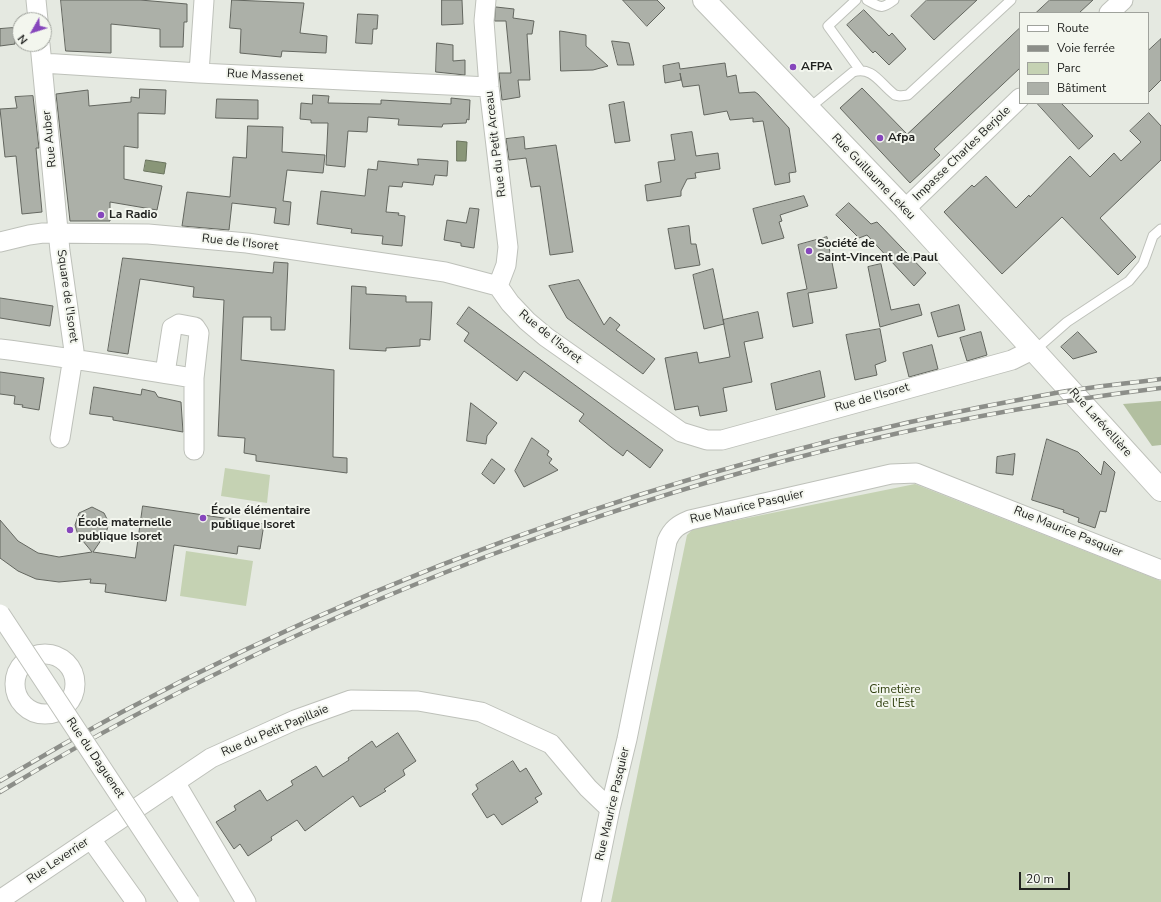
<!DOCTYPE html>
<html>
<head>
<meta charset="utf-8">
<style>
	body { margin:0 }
	#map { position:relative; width:1161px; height:902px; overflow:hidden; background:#e5e9e1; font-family:"Nunito Sans",sans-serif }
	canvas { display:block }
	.legend { position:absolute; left:1019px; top:12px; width:130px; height:92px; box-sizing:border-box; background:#f3f6ee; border:1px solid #9fa29c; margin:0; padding:5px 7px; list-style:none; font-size:12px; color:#222321 }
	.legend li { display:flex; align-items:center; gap:8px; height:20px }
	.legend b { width:20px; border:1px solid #9fa29c }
	.north { position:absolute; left:12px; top:12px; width:40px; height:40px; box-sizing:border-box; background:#f3f6ee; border:1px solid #9fa29c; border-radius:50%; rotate:231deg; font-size:11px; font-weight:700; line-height:16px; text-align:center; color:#222321 }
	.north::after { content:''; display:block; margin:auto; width:14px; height:18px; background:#8646bc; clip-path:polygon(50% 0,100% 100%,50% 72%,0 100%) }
	.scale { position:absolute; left:1019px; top:872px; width:51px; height:18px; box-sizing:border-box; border:2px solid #222321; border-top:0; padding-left:5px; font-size:12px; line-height:14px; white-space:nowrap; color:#222321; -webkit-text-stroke:3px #f3f6ee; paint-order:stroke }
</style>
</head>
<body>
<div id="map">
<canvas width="1161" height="902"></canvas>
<ul class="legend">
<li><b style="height:5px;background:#fff"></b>Route</li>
<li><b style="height:5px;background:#8c8e89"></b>Voie ferrée</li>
<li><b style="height:11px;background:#c5d2b3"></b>Parc</li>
<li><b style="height:11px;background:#acb0a8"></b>Bâtiment</li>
</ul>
<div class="north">N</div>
<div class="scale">20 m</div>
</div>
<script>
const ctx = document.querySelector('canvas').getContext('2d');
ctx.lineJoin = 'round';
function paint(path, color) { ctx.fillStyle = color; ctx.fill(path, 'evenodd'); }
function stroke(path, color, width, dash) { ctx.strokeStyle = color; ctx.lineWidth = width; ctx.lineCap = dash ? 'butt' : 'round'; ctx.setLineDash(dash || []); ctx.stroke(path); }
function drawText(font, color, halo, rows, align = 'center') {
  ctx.font = font + ' "Nunito Sans",sans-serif'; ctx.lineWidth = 4; ctx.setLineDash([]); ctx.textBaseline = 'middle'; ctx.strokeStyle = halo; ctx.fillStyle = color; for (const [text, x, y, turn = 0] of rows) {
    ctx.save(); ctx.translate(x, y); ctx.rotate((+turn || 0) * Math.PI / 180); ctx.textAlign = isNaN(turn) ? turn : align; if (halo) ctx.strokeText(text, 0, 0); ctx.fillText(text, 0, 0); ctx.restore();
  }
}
paint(new Path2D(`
	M225,468l45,7 -3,28 -46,-7z
	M915,484l246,97v321h-550l76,-367 6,-6z
	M186,551l67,10 -7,45 -66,-10z`), '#c5d2b3');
paint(new Path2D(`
	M1161,401v44l-9,1 -29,-42z`), '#b2bfa0');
const water = new Path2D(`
	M457,141l10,1 -1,19h-9z
	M146,160l20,3 -2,11 -20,-3z`);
paint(water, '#899678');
stroke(water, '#6a745e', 1);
const building = new Path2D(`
	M61,0h79l47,4v18h-3l-1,25h-23v-18l-49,-5v29l-45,-2z
	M232,0l72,3 -4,30 27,3 -1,17 -44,-2 -1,6 -41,-4 1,-24 -11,-1z
	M442,0h20l1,24 -21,1z
	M623,0h34l8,8 -18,18z
	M927,0h50l-43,40 -23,-24z
	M1050,0h43l-14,13h-43z
	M496,7l18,2 -1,9 21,3 -2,13h-5l3,46h-12l2,17 -18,3 -3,-27h12l-5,-52h-11z
	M864,10l25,26 3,-3 14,16 -17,16 -14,-14 -2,2 -26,-28z
	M358,14l20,1 -1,14h-4l-1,15 -16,-1z
	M13,28l2,16 -15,2v-17z
	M1020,28v40l-86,81 6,6 -30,28 -70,-75 22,-20 45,46z
	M560,31l26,4v11l22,20 -15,4 -32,1z
	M1161,39v41l-13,13v-42z
	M612,41l17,2 5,22h-16z
	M437,43l16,2v16l12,-1v15l-29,-3z
	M679,63l1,6 45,-6 2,14 9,-2 3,18 16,-1 3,2 31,34 7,44 -7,1 1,9 -15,3 -12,-64 -10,1v-4l-23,2 -3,-9 -23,4 -5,-30 -16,2 -3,-14 1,7 -16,3 -2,-17z
	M140,89l26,1 -1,24 -27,-1v35l-14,-2v33l38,7 -5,24 -47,-8v19h-40l-14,-127 32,-4 1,16 42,-4v-5l8,1z
	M313,95l16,1 -1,7 53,1v-4l70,4v-6l19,2 -1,20 -2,-1 -1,4 -23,1 -1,3 -44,-2 1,-6 -31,-2 -1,15 -19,-1 -3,36 -19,-2 2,-42h-17v-3l-11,-1 1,-16 11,1z
	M33,96l6,52h-3l6,64 -20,2 -6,-58 -11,1 -5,-48 17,-1 -2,-11z
	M217,99l41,1v19l-42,-1z
	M624,102l6,39 -15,2 -6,-38z
	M1037,103h24l32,33 -14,13z
	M1149,113l12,13v34l-61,58 36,39 -18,18 -56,-58 -60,57 -58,-62 28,-27 2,2 12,-11 30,32 13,-13 1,2 40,-41 20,21 24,-24 7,8 20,-19 -11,-11z
	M248,126l35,1 -1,25 43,3 -2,18 -36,-3 -4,31 8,1 -2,23 -15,-2 2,-15 -44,-5 -3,27 -47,-4 5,-34 43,5 3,-40 13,1z
	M692,132l4,24 22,-3 2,16 -25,4 1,5 -9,1 -6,12v5l-34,5 -2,-16 16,-3 -3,-20 17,-2 -4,-25z
	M524,137l1,12 31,-4 17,107 -23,3 -10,-69 -9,1 -5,-29 -17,2 -3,-21z
	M418,159l30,2 -1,15 -12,-1 -2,10 -30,-3 -1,5 -13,-1 -3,26 13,1 -1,2 7,1 -3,30 -20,-2 1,-8 -32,-3 1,-4 -35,-5 4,-33 44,5 3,-27 9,1 1,-9 40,4z
	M804,196l4,10 -28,9 2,6 -3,1 5,16 -22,6 -9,-35z
	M849,203l22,21 6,-2 49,51 -12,13 -47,-51 -8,3 -23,-23z
	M470,208l9,1 -5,39 -13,-2v-3l-17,-3 3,-20 19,3z
	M689,226l2,18h5l4,21 -25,4 -7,-40z
	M827,237l10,51 -29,5 5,30 -20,4 -6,-34 20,-4 -9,-44z
	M123,258l150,15 1,-11 14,1 -3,67h-14v-13h-28l-2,43 93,10 -1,87 14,1v15l-91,-12v-6l-12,-2 1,-15 -27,-2 6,-136 -31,-3 1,-10 -54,-8 -12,75 -20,-3z
	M881,264l10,46 28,-6 3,11 -42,12 -12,-60z
	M713,269l11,55 -20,5 -11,-54z
	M579,280l25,45 6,-8 10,8 -4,5 39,29 -12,15 -76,-56 -18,-32z
	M352,286l14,1v7l40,2v6h26l-2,38 -10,-1v7l-34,2v3l-36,-2z
	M0,298l53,8 -3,20 -50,-8z
	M959,305l6,25 -27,7 -7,-24z
	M469,307l194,143 -13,18 -23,-18 -4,6 -12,-9 -32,-26 5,-7 -60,-43 -7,10 -53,-40 5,-8 -12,-9z
	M758,312l5,26 -19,4 8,40 -29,6 4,23 -27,5 -2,-10 -23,4 -10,-52 32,-6 2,11 31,-6 -7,-37z
	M880,329l6,32 -11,4 2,10 -22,5 -9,-45z
	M981,332l6,23 -20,6 -7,-23z
	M1078,332l19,20 -24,7 -12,-12z
	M932,345l6,24 -29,8 -6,-24z
	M820,371l5,26 -49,13 -5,-26z
	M0,372l44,6 -5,32 -17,-3 1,-2 -9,-1 1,-8 -15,-2z
	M94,387l47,8 1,-6 13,3 3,5 23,5 2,30 -70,-12v-3l-23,-3z
	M471,403l26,20 -10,13 -1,8 -19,-3z
	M532,438l17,13 -2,4 5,4 -3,4 9,7 -34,17 -9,-16z
	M1047,439l31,13 23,23 3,-14 11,11 -9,40 -6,-1 -5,17 -17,-6 1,-4 -16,-6 1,-2 -32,-10z
	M1015,454l-2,21 -17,-2 1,-16z
	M492,459l13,10 -11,15 -12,-10z
	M143,506l121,18 -4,25 -22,-3 -1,8 -63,-9 -8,56 -61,-9 1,-8 -16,-1 1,-4 -32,3 -23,-3 -18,-8 -18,-13v-38l18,21 20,12 21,4 33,-5 -14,-17 -3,-10 4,-12 13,-6 12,6 5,10 -3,10 -13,19 42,6z
	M398,733l18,28 -13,9 2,5 -21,14 2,2 -26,16 -7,-11 -48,35 -8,-11 -26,17 1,3 -24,16 -8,-12 -6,5 -18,-27 20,-12 -2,-4 26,-16 7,11 26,-16 -2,-4 25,-15 7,11 26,-17 -1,-2 24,-17 4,6z
	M513,761l7,11 6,-4 16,26 -7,4 3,4 -36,23 -8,-11 -7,4 -15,-24 6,-5 -2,-4z`);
paint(building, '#acb0a8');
stroke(building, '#63665f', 1);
const lane = new Path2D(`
	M856,0l-28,26 32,44
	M867,0c13,7 14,10 27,0
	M808,109l45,-37c20,-6 27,12 42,23l5,1 8,-1 103,-95
	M1035,350l32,-28 62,-41 14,-17 10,-28 8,-7`);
const street = new Path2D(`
	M36,0l2,20
	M486,0l-2,21 5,66 19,160 -2,18 -8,21
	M1109,13l14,-13
	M40,44l20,207 14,100 -14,87
	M42,63l157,10 290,14
	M199,73l5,-73
	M905,209l115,-111
	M0,242l29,-7 14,-2 105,1 99,9 198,29 53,14 12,17 17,18 19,16 135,95 26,8h15l290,-80 22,-11
	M0,349c65,8 129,19 194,29l5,-45 -4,-6 -16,-3 -7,4 -7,45
	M194,378v72
	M15 684a30 30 0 1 1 60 0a30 30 0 1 1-60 0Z
	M175,782l71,120
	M91,839l45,63
	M0,900l211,-142 84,-38 56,-20 67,1 63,11 70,32 37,44 22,21
	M591,902l19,-93 17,-70 40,-198c5,-12 11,-16 23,-21l201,-46 25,-1 245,97`);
const secondary = new Path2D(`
	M704,0l201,209 256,281`);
stroke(lane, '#bec1ba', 11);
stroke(street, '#bec1ba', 21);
stroke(secondary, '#bec1ba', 24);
stroke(lane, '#fff', 9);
stroke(street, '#fff', 19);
stroke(secondary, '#fff', 22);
const rail = new Path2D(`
	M0,781c323,-193 680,-321 1050,-387 37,-7 74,-10 111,-15
	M0,792c346,-209 759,-355 1161,-404`);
stroke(rail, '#8c8e89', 4.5);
stroke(rail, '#f3f6ee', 3, [9]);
const streetBridge = new Path2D(`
	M0,614l190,288`);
stroke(streetBridge, '#bec1ba', 21, []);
stroke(streetBridge, '#fff', 19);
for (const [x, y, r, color] of [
	[793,67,4,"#8646bc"],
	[880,138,4,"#8646bc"],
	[101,215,4,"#8646bc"],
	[809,251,4,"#8646bc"],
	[203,518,4,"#8646bc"],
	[70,530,4,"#8646bc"]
]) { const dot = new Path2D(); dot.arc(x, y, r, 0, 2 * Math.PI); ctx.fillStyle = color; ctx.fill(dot); stroke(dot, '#f3f6ee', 1.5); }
drawText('bold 12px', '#222321', '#f3f6ee', [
	["AFPA",801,67],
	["Afpa",888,138],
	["La Radio",109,215],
	["Société de",817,244],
	["Saint-Vincent de Paul",817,258],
	["École élémentaire",211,511],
	["publique Isoret",211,525],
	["École maternelle",78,523],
	["publique Isoret",78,537]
], 'left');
drawText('12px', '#222321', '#f3f6ee', [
	["Rue Massenet",265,76,3],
	["Rue Auber",50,139,-96],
	["Rue du Petit Arceau",496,144,-97],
	["Impasse Charles Berjole",962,154,-44],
	["Rue Guillaume Lekeu",873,177,46],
	["Rue de l'Isoret",240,243,6],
	["Square de l'Isoret",67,296,82],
	["Rue de l'Isoret",550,337,39],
	["Rue de l'Isoret",872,398,-16],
	["Rue Larévellière",1100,423,48],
	["Rue Maurice Pasquier",747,507,-13],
	["Rue Maurice Pasquier",1068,532,22],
	["Rue du Petit Papillaie",275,731,-23],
	["Rue du Daguenet",95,758,56],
	["Rue Maurice Pasquier",613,804,-77],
	["Rue Leverrier",58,861,-34]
]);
drawText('12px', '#30400f', '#f3f6ee', [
	["Cimetière",895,690],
	["de l'Est",895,704]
]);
</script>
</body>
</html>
